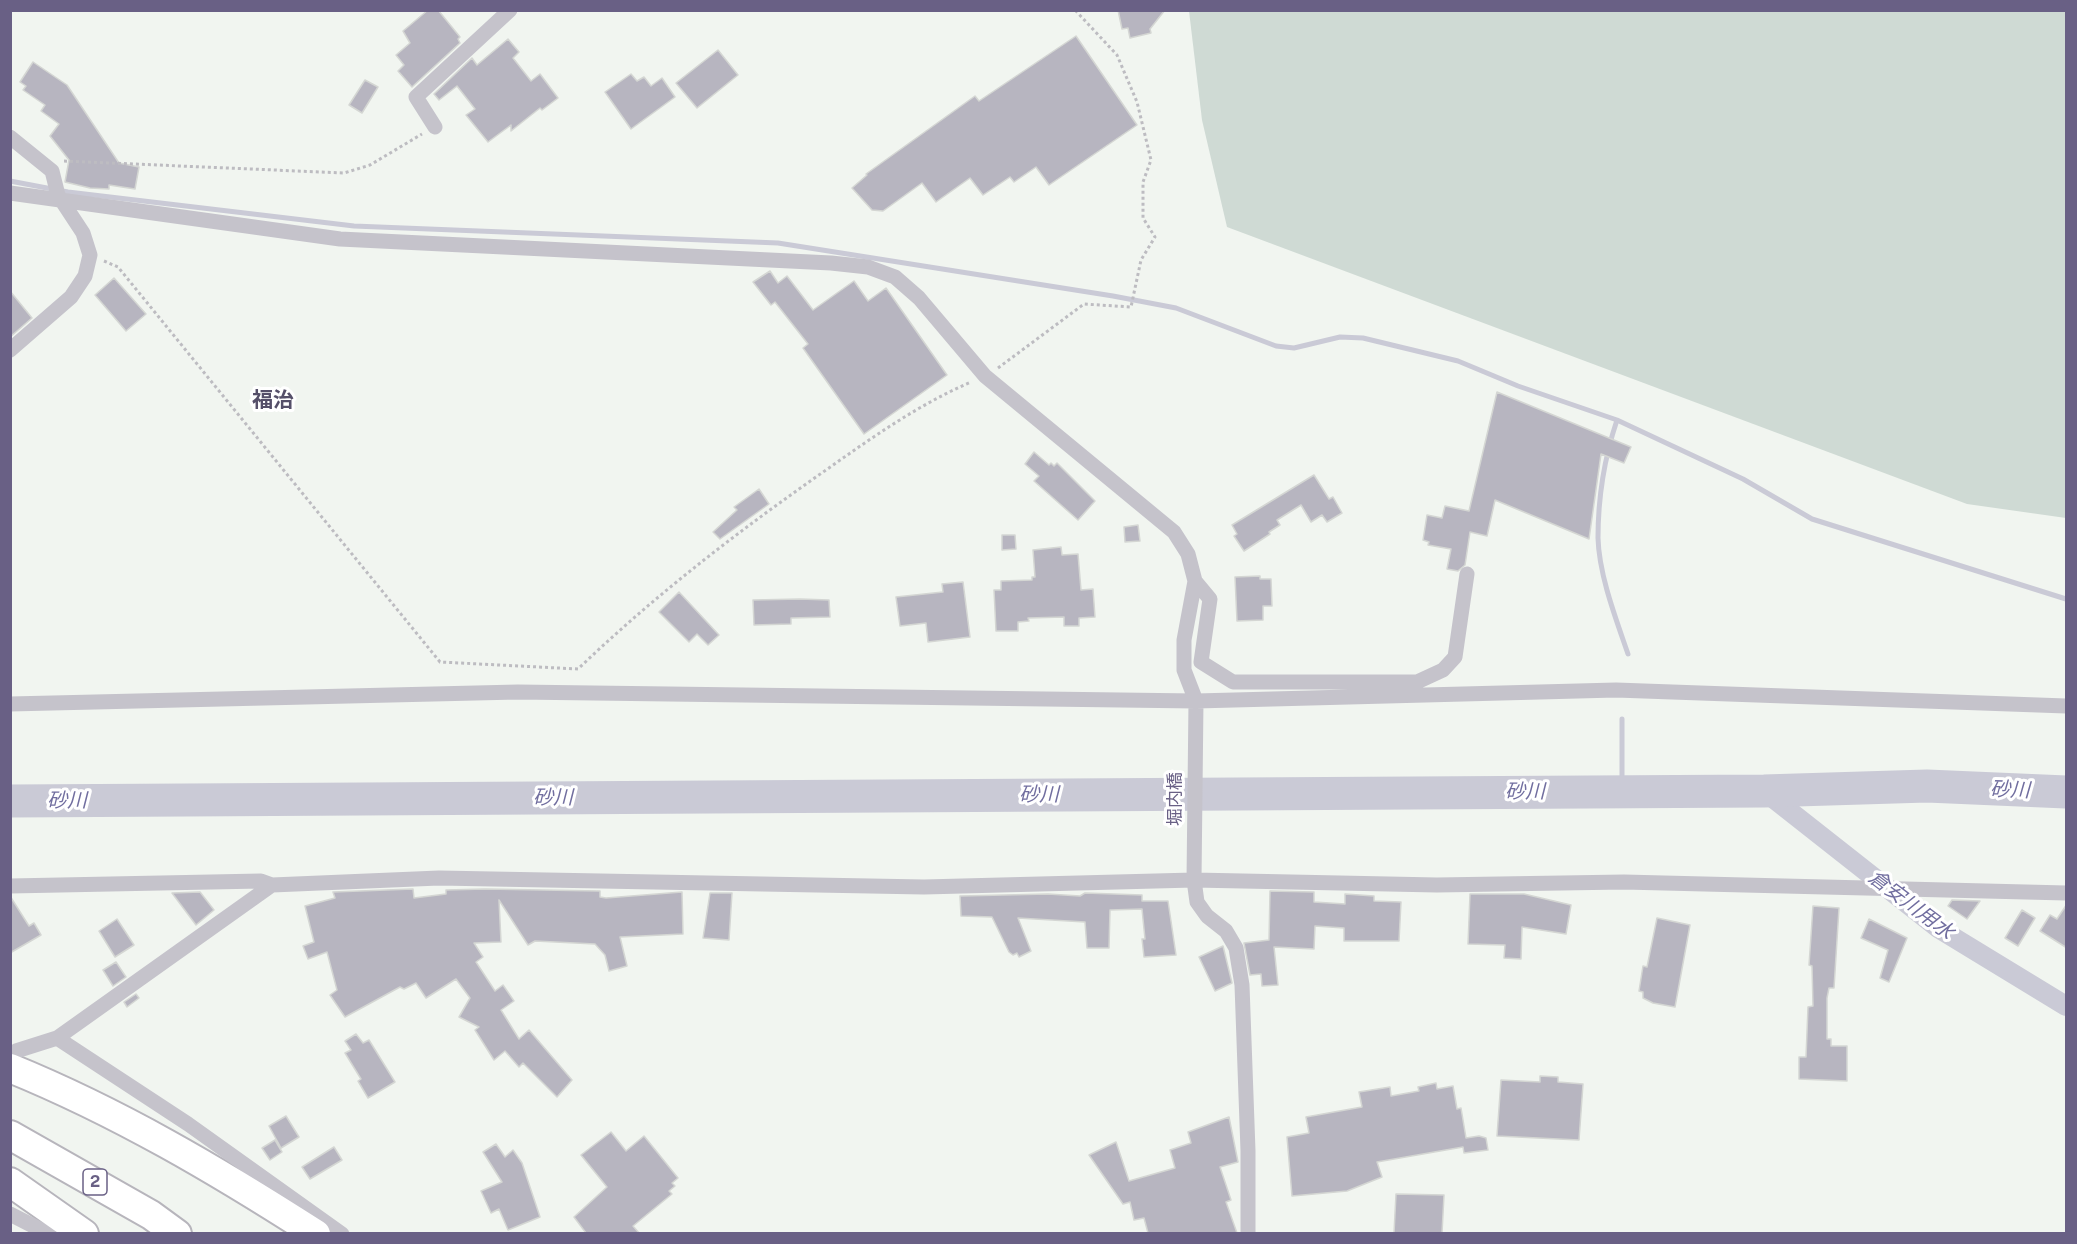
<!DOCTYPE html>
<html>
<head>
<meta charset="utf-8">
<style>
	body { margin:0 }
	#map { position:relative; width:2077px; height:1244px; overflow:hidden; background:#f1f5f0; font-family:"Public Sans",sans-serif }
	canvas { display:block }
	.frame { position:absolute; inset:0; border:12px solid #696085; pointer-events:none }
</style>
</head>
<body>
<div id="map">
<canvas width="2077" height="1244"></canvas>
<div class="frame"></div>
</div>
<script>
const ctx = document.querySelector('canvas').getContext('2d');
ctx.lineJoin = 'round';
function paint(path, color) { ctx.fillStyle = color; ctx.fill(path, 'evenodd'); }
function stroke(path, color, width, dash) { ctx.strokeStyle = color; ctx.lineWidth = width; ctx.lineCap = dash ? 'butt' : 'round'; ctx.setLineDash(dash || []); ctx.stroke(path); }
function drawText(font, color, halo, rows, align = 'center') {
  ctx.font = font + ' "Public Sans","Noto Sans JP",sans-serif'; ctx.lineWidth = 6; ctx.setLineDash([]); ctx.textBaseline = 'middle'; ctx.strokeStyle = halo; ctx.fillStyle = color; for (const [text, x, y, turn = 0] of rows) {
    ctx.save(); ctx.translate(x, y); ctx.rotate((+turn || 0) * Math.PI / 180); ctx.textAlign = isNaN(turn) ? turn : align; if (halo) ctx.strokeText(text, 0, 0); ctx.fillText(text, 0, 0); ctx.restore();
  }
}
paint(new Path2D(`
	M1189,11h877v507l-99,-14 -740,-277 -25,-107z`), '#cfdad4');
stroke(new Path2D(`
	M10,181l58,11 286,34 424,17 335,53 63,12 100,38 18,2 46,-11 23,1 95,23 60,25 99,34 126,59 69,40 254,80
	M1617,420c-12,36 -19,79 -19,118 1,37 18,81 30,116
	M1622,790v-71`), '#cacad6', 5);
stroke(new Path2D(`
	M1764,791l174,137 128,78`), '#cacad6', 20);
stroke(new Path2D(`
	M10,801l1754,-10 163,-5 139,6`), '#cacad6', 33);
const building = new Path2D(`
	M428,10h10l22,27 -2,2 2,4 -48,44 -14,-16 6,-6 -8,-10 14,-12 -7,-12z
	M1118,10h47l-15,19 1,4 -21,5 -2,-10 -6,1z
	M1076,36l61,89 -88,60 -13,-18 -22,15 -4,-5 -27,18 -13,-17 -34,24 -14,-19 -39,28 -11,-1 -20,-22 15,-13 -1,-1 109,-78 4,5z
	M508,39l11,13 -6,6 18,23 9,-7 18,24 -16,12 -2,-2 -29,23v-6l-23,17 -22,-27 9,-6 -18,-23 -18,14 -5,-6 38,-36 5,7z
	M718,50l20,25 -41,33 -21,-25z
	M33,62l34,23 52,78 20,4 -4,22 -26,-4v4l-19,-1 -25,-6 4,-22 -19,-24 9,-12 -18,-13 4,-6 -22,-15 3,-4 -6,-4z
	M631,74l6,7 7,-4 7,9 11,-8 13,19 -44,32 -26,-37z
	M365,80l13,7 -16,26 -13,-8z
	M770,271l8,12 9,-7 26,34 41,-29 14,20 18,-13 61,87 -83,59 -61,-86 5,-4 -33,-42 -4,3 -18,-23z
	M114,278l32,36 -20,17 -31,-36z
	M10,291l22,27 -22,19z
	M1497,392l134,55 -7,16 -23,-9 -12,85 -94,-39 -8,36 -17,-4 -5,33 -7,6 -11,-2 4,-20 -23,-4 1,-3 -6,-2 4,-25 15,3 3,-12 24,5z
	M1034,452l15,13 2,-2 3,3 3,-3 38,38 -17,19 -44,-39 5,-5 -14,-12z
	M1314,475l15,24 4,-2 9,16 -15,9 -5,-7 -11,7 -10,-17 -24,15 3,5 -11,7 1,2 -26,17 -10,-15 3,-2 -5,-9z
	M759,489l10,15 -49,35 -7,-7 24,-22 -3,-3z
	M1138,525l2,16 -15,1 -1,-15z
	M1002,535h13l1,14 -14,1z
	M1061,547l1,8 16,-1 3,36 12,-1 2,28 -16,1v8h-15v-9l-36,1 1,3 -11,1v9h-22l-2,-41h7v-9l31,-1v-3h3l-2,-27z
	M1260,576v3h11l1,27h-9v14l-26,1 -2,-44z
	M963,582l7,55 -42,5 -2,-19 -26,3 -4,-29 47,-5 -1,-8z
	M679,592l40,43 -11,10 -11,-11 -8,8 -30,-30z
	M800,599l29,1 1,17 -39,1v6l-37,1 -1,-25z
	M413,889l1,9 32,-4v-4l39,-1 115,2v6l6,1 76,-6 1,42 -63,3 7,29 -18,5 -4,-16 -10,-11 -60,-3 -7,4 -29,-45 2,42 -27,1 9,14 -7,5 19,29 8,-6 11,16 -13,9 18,29 10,-9 43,50 -15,17 -34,-34 -4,4 -14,-16 -11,9 -19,-30 4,-3 -20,-10 11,-19 -14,-19 -30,19 -10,-15 -12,6 -4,-2 -55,30 -15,-22 7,-5 -10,-38 -19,7 -5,-13 11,-4 -9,-36 30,-8 -2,-6z
	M1270,891l44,1v10l31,2v-10l29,2v5l27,1 -2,39h-55v-13l-29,-2 -1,23 -40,-2 4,38 -16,1 -1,-12 -11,1 -6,-32 25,-3z
	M200,892l14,18 -18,15 -24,-32z
	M710,893h22l-3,47 -26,-2z
	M1085,893l57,2v6h26l8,54 -32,2 -2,-18h3l-3,-30 -32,1 -1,38h-22l-2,-26 -67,-4 13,33 -12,6 -2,-4 -4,2 -4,-3 -17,-35 -31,-1 -1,-20 88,-2 32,2z
	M1470,894h54l47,11 -5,29 -44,-7 -1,32 -17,-1 1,-13 -37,-1z
	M10,896l19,30 5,-3 7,12 -31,18z
	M1952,900l28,1 -13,18 -19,-13z
	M2067,904v44l-27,-17 10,-16 7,4z
	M1813,906l26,2 -5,80h-5l-2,10v41h4v7h16v35l-48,-2v-22h7l2,-50 5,-1 -1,-40 -3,-1z
	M2022,910l13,8 -17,28 -13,-8z
	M1657,918l33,7 -15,82 -22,-4 -10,-5v-6l-4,-1 4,-25 4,1z
	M117,919l17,26 -19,12 -16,-26z
	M1869,919l38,19 -18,44 -9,-4 8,-28 -27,-12z
	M1223,946l9,37 -17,8 -16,-34z
	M116,962l10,15 -13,9 -10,-16z
	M136,994l3,4 -12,9 -3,-5z
	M356,1034l7,9 6,-3 26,42 -27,16 -10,-17 3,-2 -16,-26 6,-3 -6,-9z
	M1540,1076l18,1v5l25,2 -4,56 -82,-4 4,-56 39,2z
	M1436,1083l1,6 16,-3 4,23 4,-1 5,30 13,-2 7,2 2,12 -24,3 -1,-6 -86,15 5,15 -35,14 -55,5 -5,-59 22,-4 -3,-16 56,-10 -3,-15 31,-5 1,9 28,-5 -1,-4z
	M286,1116l13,21 -18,11 -12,-22z
	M1229,1117l9,45 -18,5 11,33 -5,2 11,31h-89l-4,-15 -10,2 -4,-18 -7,2 -34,-49 27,-13 13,39 46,-13 -5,-18 21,-7 -3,-11z
	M611,1132l15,19 18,-15 34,42 -6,5 3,3 -6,5 3,3 -39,32 6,7h-53l-12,-16 33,-30 -26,-32z
	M275,1140l7,12 -12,8 -8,-12z
	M496,1144l9,13 8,-7 9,13 18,54 -32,13 -9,-21 -8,4 -10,-22 21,-9 -19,-30z
	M334,1147l8,13 -32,19 -8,-12z
	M1396,1194l48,1 -2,38h-48z`);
paint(building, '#b7b5c0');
stroke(building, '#d4d6d3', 1.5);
const highway = new Path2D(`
	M10,1068c108,44 208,103 306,166
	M10,1135l141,80 26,19
	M10,1182l74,52`);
stroke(highway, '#b7b5bc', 32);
stroke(new Path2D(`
	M64,161l280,12 26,-8 52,-31
	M104,261l14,6 322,395 138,7c74,-71 154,-133 238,-192 50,-35 99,-71 155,-95
	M998,368l86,-64 47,3 10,-47 14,-23 -12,-19v-36l8,-22 -14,-58 -20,-47 -42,-45`), '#bdbcc1', 3, [3, 3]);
stroke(new Path2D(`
	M435,127l-19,-30 94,-87
	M10,137l42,34 6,24 25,38 7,22 -5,21 -14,21 -61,53
	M10,193l330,46 491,24 37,4 27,10 24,21 66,78 189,156 14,22 7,27 -11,59v30l12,31 -2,179 3,22 10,14 19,15 10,17 6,37 6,166v83
	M1195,581l15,18 -9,63 32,20h184l26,-12 12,-13 12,-83
	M10,704l508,-12 678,9 420,-11 450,16
	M10,886l251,-5 11,4
	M57,1038l131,86 154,110
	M16,1051l41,-13 215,-153 167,-7 485,9 270,-7 243,5 187,-3 442,11
	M10,1214l39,20`), '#c5c3cb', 15);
stroke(highway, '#fff', 28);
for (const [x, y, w] of [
	[95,1182,24]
]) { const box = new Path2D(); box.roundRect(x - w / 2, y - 13, w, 26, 4.5); ctx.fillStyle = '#fff'; ctx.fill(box); stroke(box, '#696085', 1.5); }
drawText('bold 16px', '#696085', null, [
	["2",95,1182]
]);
drawText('18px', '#696085', '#fff', [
	["堀内橋",1175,799,-90]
]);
drawText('italic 20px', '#716e9f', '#fff', [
	["砂川",2010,790,2],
	["砂川",1525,792],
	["砂川",1039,795],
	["砂川",553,798],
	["砂川",67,801],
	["倉安川用水",1911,905,37]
]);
drawText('bold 21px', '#554f69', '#fff', [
	["福治",273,401]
]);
</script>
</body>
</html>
